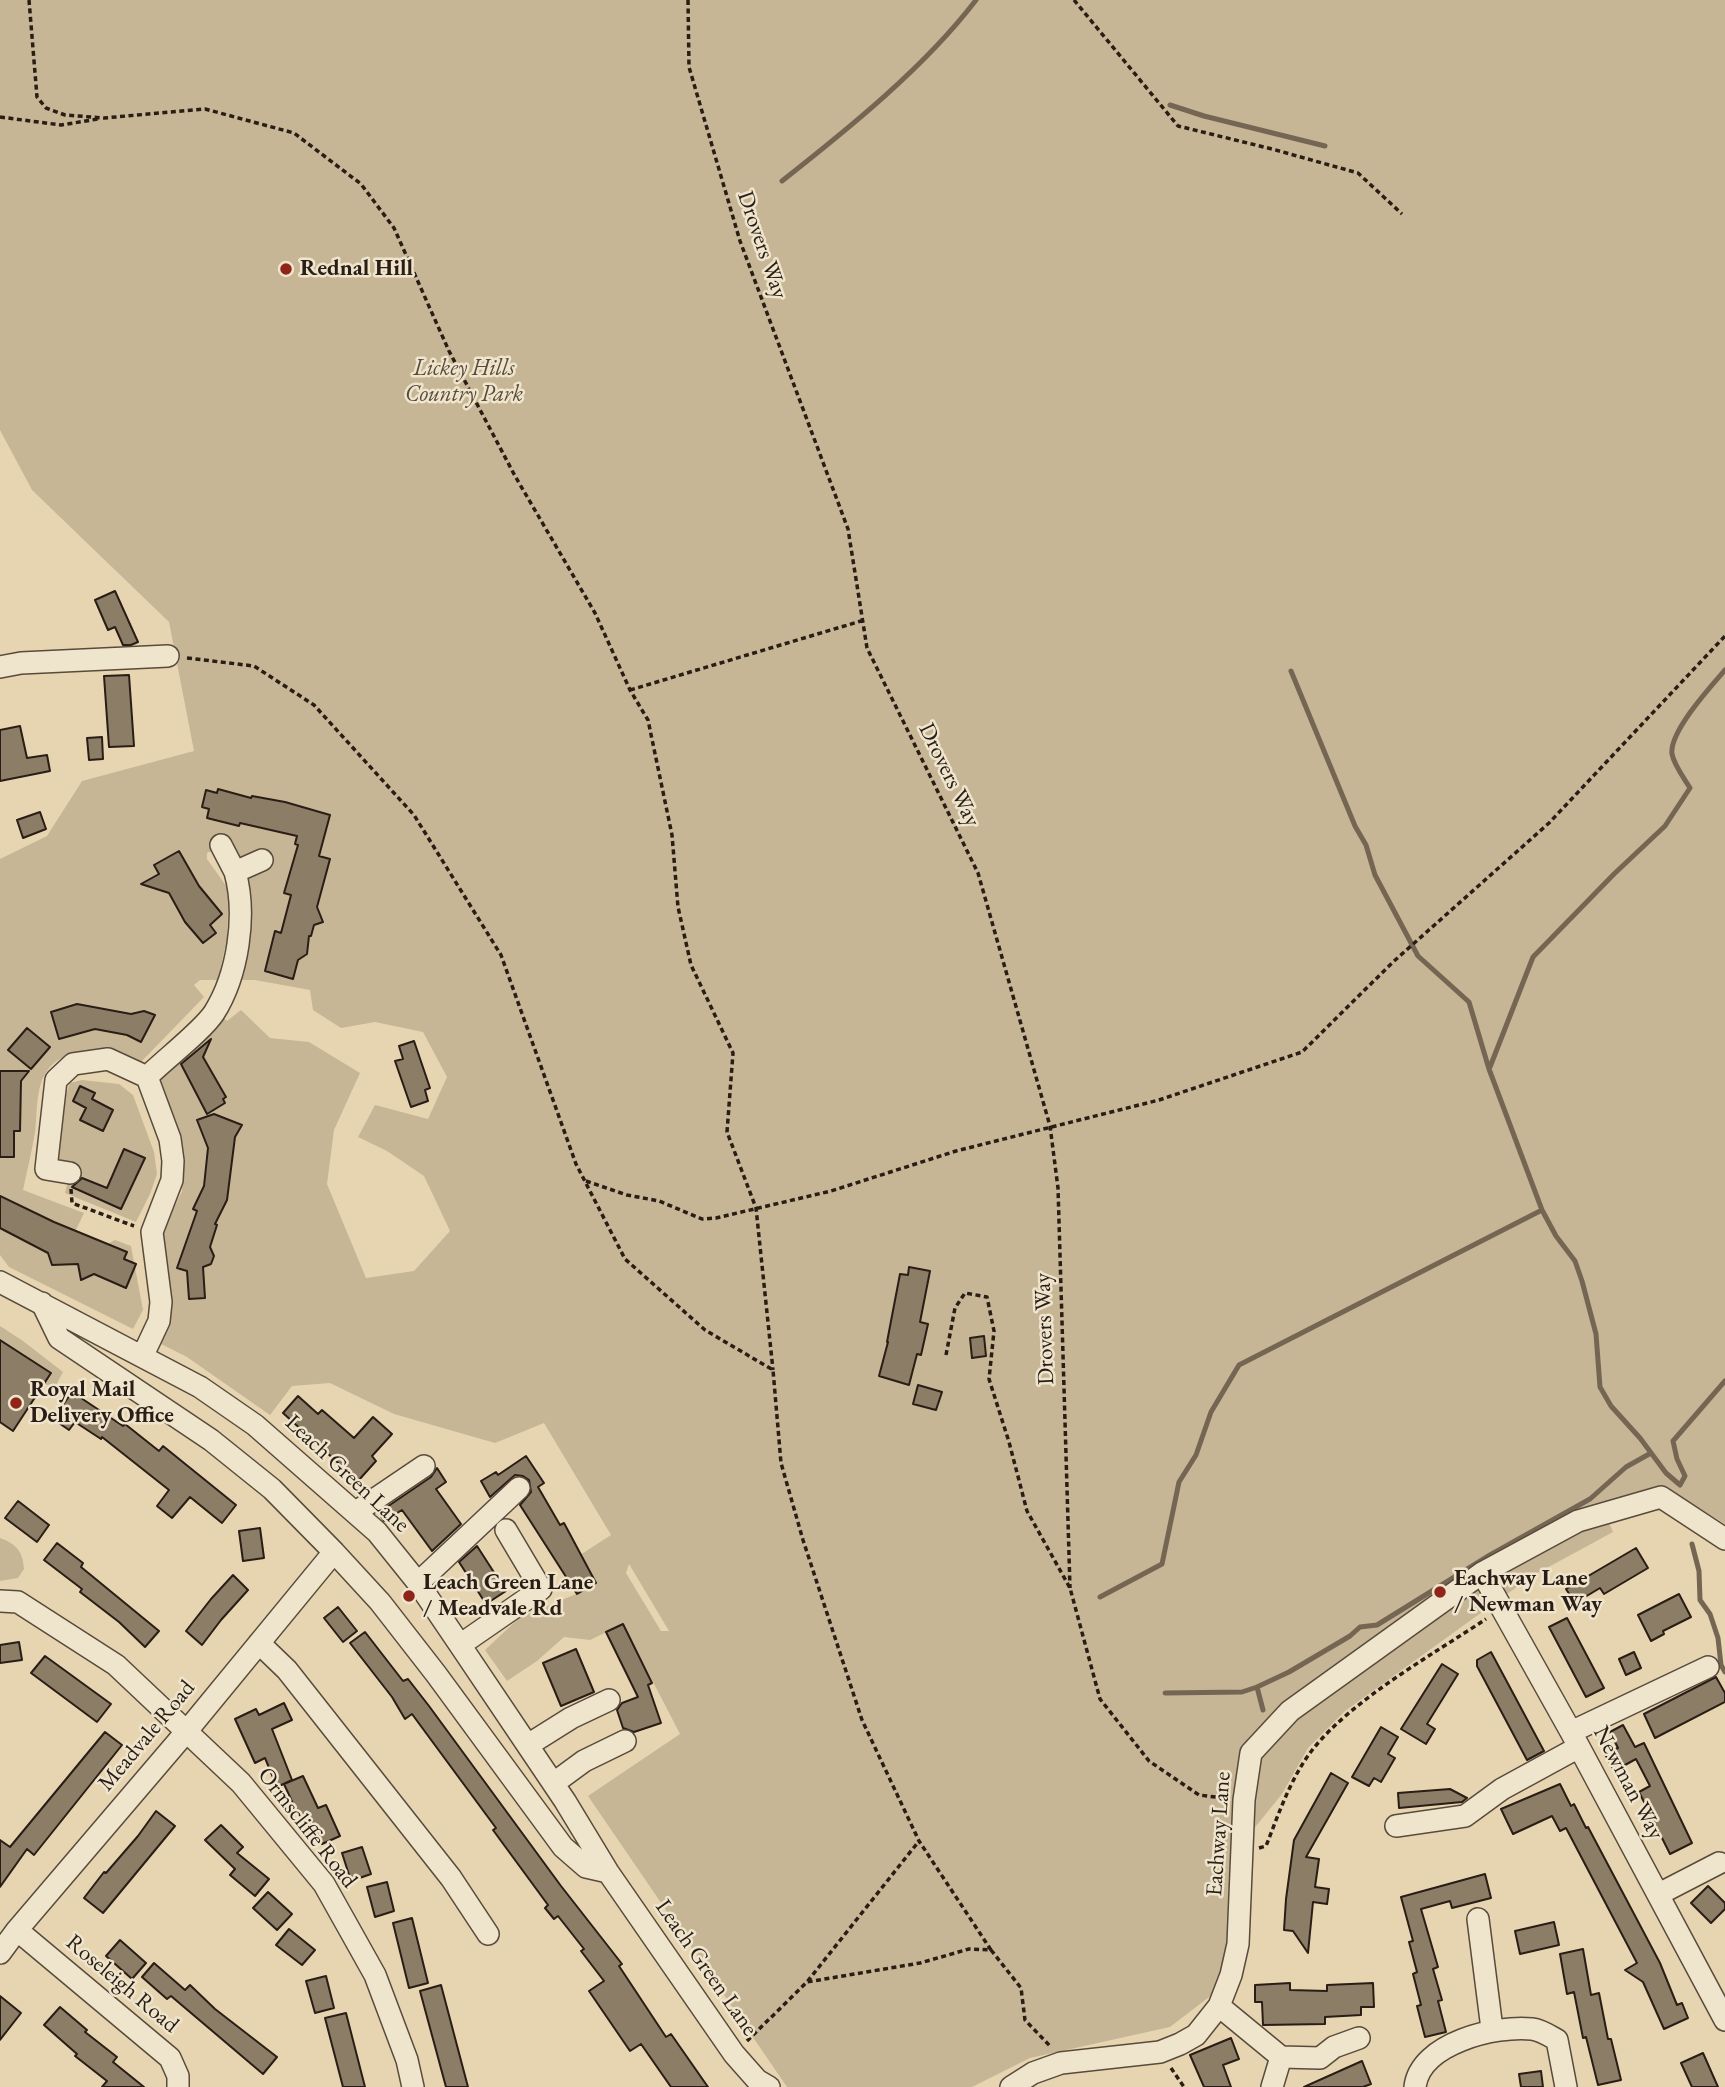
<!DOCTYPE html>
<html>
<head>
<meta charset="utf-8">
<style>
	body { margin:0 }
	canvas { display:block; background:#e6d5b0 }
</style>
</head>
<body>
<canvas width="1725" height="2087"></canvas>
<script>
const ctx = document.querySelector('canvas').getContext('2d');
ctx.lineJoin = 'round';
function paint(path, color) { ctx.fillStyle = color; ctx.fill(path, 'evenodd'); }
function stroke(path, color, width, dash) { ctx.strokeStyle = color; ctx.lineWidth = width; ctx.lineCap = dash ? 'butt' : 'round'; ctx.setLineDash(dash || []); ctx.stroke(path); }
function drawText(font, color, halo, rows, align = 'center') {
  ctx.font = font + ' "EB Garamond",serif'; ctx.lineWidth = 5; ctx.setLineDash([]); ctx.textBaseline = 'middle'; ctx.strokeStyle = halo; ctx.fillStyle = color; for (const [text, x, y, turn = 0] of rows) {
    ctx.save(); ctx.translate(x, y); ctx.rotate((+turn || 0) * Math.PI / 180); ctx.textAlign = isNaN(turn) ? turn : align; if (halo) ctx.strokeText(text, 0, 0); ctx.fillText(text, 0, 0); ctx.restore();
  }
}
paint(new Path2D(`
	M0,0h1725v1524l-57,-35 -67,16 12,27 -81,44 -187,135 -37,37 -26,46 -43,53 -6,90 -20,57 -43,33 -140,31 -58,29h-185l-199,-291 92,-62 -57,-110 -33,16 -26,-3 -27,24 -30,20 -22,-31 34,-32 57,-24 20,-11 -16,-28 31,-20 -67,-112 -49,20 -101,-29 -64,-31 -38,3 -22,29 -83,-58 -26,-13 9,-22 -9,-87 21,-44 1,-36 -28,-78 64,-64 8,8 14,-11 29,28 39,4 51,31 -26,57 -7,54 39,94 48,-7 36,-40 -26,-55 -37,-25 -29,-14 17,-32 53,14 19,-42 -24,-45 -48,-10 -34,6 -28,-18 -3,-20 -55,-10h-19l7,-89 5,-11 10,-9 -42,-22 -9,4v6l22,31 -2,48 -9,42h-18l-6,5 10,12 -64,66c-33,-10 -84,-24 -99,20 -5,16 -4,33 -6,49 -3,19 -8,39 -12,58l61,23 -10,21 30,12 11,-6 16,6 12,64 -10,19 -124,-62 -9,-12v-396l47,-23 35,-55 112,-30 -25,-129 -137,-132 -32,-60zM629,1564l40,67h-8l-35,-58z
	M82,1080l37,4 14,11 21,57 3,22 -7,20 -14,28 -71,-29 7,-28 -13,-6 4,-56 7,-20z
	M0,1326l23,15 40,31 -9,17 -10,-6 7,-10 -51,-33z
	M0,1538c17,6 23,14 24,31l-6,9 -18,3z`), '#c6b696');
stroke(new Path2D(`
	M1170,105l34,11 121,30
	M782,181c66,-52 143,-114 194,-181
	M1291,671l64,155 11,19 9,30 43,81 51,46 20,67 53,141 14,26 19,25 7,20 14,53 4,53 11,19 29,32 26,35 14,12 5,-9 -8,-17 -4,-18 52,-60
	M1490,1067l43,-110 81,-83 51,-48 25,-38c-6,-10 -16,-23 -18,-34 -3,-22 39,-68 53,-84
	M1692,1544l7,27 1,29 10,14 8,24 3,27 4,7
	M1100,1597l62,-33 17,-82 17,-27 15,-43 28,-47 303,-155
	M1257,1687l6,23
	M1165,1693l77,-1 15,-5 32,-15 61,-36 10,-9 17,-2 113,-70 100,-56 36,-32 25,-14`), '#746653', 5);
const building = new Path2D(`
	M115,591l23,51 -7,3h-8l-8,-18 -7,3 -13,-30z
	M129,675l5,71 -25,1 -5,-71z
	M20,726l7,32 20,-3 3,16 -50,10v-51z
	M102,737l1,22 -14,1 -2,-22z
	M218,789l33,9 1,-2 33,6 45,13 -11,41 11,3 -13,48 6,15 -9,3 -3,11h-2l-2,18 -9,6 -5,19 -28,-8 10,-40 6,2 10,-38 -7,-2 14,-48 -3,-1 2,-8 -57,-13 -1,3 -32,-8 2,-9 -7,-2 4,-17 11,3z
	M40,812l6,17 -23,9 -6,-18z
	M179,851l20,35 23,28 -12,11 6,8 -13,10 -18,-21 -16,-29 -28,-9 18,-10 -5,-9z
	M77,1004l54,10 13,-3 11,4 -14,27 -14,-7 -32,-6 -36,10 -8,-27z
	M27,1028l23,19 -19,22 -23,-19z
	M211,1039l-8,18 23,40 -3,2 2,4 -18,11 -26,-50z
	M414,1041l16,47 -5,2 3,11 -17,6 -16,-46 8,-2 -4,-13z
	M0,1071h29l-8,10 -1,50h-6v26h-14z
	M80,1086l15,7 -3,6 21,11 -10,21 -23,-11 6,-12 -13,-7z
	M214,1114l28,11 -7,12 -8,63 -12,24 2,1 -7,22 4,9 -3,8 -8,3 2,31 -16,1 -2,-28 -10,-3 20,-57 -4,-2 11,-23 4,-38 -11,-28z
	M124,1149l21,9 -24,51 -49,-22 10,-9 25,10z
	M0,1196l54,26 73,30 -3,7 12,5 -10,24 -32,-14 -13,6 -3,-16 -26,1 -4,-12 -48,-25z
	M909,1267l21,4 -10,51 8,2 -7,31 -4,-1 -8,31 -30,-9 9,-34h-1l13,-68 8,1z
	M984,1336l2,20 -14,2 -2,-20z
	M0,1340l51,33 -38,58 -13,-9z
	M918,1385l24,7 -6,18 -23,-6z
	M72,1392l51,34 2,-2 34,27 4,-5 73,59 -14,18 -32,-26 -18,21 -15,-12 12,-16 -67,-53 -1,2 -26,-17 -6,8 -16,-11z
	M298,1396l20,18 4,-4 32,28 19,-21 19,17 -20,22 4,5 -18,20 -75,-68z
	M526,1456l18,27 -6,4 22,38 4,-2 32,60 -19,11 -57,-89 11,-13 -2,-12 -6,-4 -8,-1 -25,22 -9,-16 15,-9 2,3z
	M437,1468l9,14 -10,7 25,35 -29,27 -30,-41 -18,11 -6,-8 53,-36z
	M18,1501l31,24 -12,17 -32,-24z
	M260,1528l4,30 -21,3 -4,-30z
	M57,1543l26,20 -2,4 78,64 -14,16 -26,-25 -39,-30 2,-3 -38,-29z
	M477,1546l29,45 -20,13 -27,-42z
	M1636,1548l12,20 -44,26 -4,-6 -25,15 -9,-14z
	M233,1575l15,15 -27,30 -19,25 -16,-14 25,-32z
	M1679,1594l12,23 -28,14 1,3 -13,7 -13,-26z
	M338,1607l19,24 -14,11 -19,-24z
	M1567,1618l37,70 -18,9 -37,-70z
	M623,1624l29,59 -4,2 13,38 -27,9 -11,-4 -6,-18 5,-7 16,-6 -32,-65z
	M365,1632l38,49 5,-2 21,27 132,180 61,78 -3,2 47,71 5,-3 37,53h-37l-30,-43 -11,7 -41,-60 15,-10 -23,-30 3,-2 -26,-33 -4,3 -9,-11 3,-3 -55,-75 3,-2 -84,-114 -7,5 -13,-22 -42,-54z
	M19,1642l3,18 -22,3v-18z
	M576,1649l18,43 -33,14 -18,-43z
	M1491,1652l53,99 -17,9 -50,-94v-6z
	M1634,1652l7,16 -15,7 -7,-16z
	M45,1656l66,48 -14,18 -66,-49z
	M1442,1664l16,10 -31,50 8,5 -9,15 -25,-15z
	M1716,1677l9,16v9l-70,36 -11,-24z
	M284,1703l8,17 -20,9 20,51 -15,7 -12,-29 -10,5 -20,-44 21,-10 3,6z
	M1623,1725l12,22 9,-4 48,100 -22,11 -31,-62 11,-6 -14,-27 -22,12 -9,-17 13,-6 -8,-16z
	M1381,1727l17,10 -10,17 7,4 -14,24 -7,-4 -5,8 -17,-9z
	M105,1732l17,13 -88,110 -7,-6 -27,38v-47l10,7z
	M1331,1773l17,10 -42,74 13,2 -4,28 14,2 -2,15 -14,-2 -5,51 -15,-22 -9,-1 2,-31 8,-59z
	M303,1776l15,32 8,-3 14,31 -18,8 -14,-31 -9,4 -15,-33z
	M1560,1784l11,22 3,-2 12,24 2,-1 72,136 17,42 5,-2 6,15 -24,11 -21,-47 -18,-12 12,-7 -71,-135 -6,3 -8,-15 -39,18 -12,-25z
	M1450,1789l17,9 -5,4 -63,6 -1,-15z
	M156,1811l19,15 -72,87 -19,-15 20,-26 2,1 32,-37z
	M221,1825l22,22 -6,6 32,26 -14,17 -25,-21 5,-6 -30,-29z
	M362,1847l9,27 -20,7 -9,-28z
	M1485,1874l6,24 -39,10 -2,-7 -29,8 17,58 -5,2 9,31 -4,1 8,31 -21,5 -8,-31 4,-1 -8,-31 4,-2 -8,-30 4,-1 -12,-44z
	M387,1882l7,29 -19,6 -8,-30z
	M1708,1886l17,17v6l-14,14 -20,-20z
	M268,1892l24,22 -15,16 -24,-22z
	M412,1918l16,65 -19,5 -16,-65z
	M1554,1922l5,23 -39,9 -5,-23z
	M289,1929l26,21 -13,15 -26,-20z
	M120,1940l26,23 -14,16 -26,-23z
	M1583,1949l8,46 8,-2 9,46h3l10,41 -23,5 -12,-48 -3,1 -9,-46 -7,2 -7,-40z
	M154,1963l31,27 5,-5 25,24 62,48 -14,17 -92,-78 -4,3 -25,-22z
	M326,1976l8,32 -19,5 -9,-32z
	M1290,1983v7l37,1v-6l46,-2 1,24h-13v8l-36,2v7l-62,1 -1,-23h-7v-17z
	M441,1985l27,102h-22l-26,-96z
	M0,1996l21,17 -21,27z
	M60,2007l27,23 -2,2 32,25 -4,5 31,25h-42l5,-6 -32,-25 2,-2 -33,-29z
	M346,2013l19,74h-22l-18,-69z
	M1231,2038l8,21 -16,6 8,22h-27l-14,-32z
	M1703,2053l15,34h-26l-11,-24z
	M1362,2061l9,23 -8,3h-59z
	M1541,2071l2,16h-22l-2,-13z`);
paint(building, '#8b7d66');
stroke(building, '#291d16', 2);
const minor = new Path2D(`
	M0,667l21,-4 147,-7
	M221,845l14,27 27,-12
	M147,1077c17,-17 55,-46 67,-64 24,-38 33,-98 21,-141
	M70,1173l-24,-4 10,-89 17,-16 35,-5 39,18 23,62 3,22 -1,19 -20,52 9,70 -2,19 -16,34
	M0,1282l200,105 55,38 122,107 41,51 42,62 105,156 43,71 126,182 23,26 12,7
	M42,1303l17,35 152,102 61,49 62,63 46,50 56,72 127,173 23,20 22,5
	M356,1512l68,-46
	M1482,1573l89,159 154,288
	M418,1583l101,-95
	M0,1601l18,1 98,63 125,118 83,101 51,91 32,85 6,27
	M259,1643l28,27 164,208 37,56
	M460,1645l81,-56 -35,-59
	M1571,1732l137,-65
	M528,1745l43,-27 38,-18
	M554,1783l30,-22 41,-20
	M1396,1826l69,-10 37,-27 77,-42
	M1659,1894l60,-31
	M1478,1919l14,110
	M17,1930l153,128 8,18v11
	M0,1953l17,-23 169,-198 148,-180
	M1219,2006l62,51 -9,30
	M1281,2057l39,1 14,-11 25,-9
	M1011,2087l22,-14 28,-10 99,-11 20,-8 16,-9 23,-29 12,-31 7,-31 6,-144 7,-47 39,-42 192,-138 96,-52 83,-24 64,42
	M1415,2087c5,-44 81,-62 117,-58 9,1 18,7 25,11l9,47`);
stroke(minor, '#584b3c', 24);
stroke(new Path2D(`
	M29,0l8,97 9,11 19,7 39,3 101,-9 89,24 67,51 33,44 55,123 66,125 80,137 35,77 18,30 24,115 6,72 13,58 42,88 -6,79 29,76 17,162
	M688,0l1,67 51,174 108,288 19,119 111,225 72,253 8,62 12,400
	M1074,0l104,126 94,23 86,24 44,41
	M0,117l61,8 37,-6
	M187,658l67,8 60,39 100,110 87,140 75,209 49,95 80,71 68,40 8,93 22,77 59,180 57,121 72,109 -22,-1 -49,14 -113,19
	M630,690l231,-69
	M586,1181l41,14 32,6 43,18 14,-1 115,-27 125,-40 203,-51 143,-48 91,-90 156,-139 176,-187
	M71,1189l1,14 62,23
	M946,1355l9,-47 10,-15 22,4 7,34 -5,48 20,63 18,69 43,77 30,111 49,62 50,34 25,3
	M1259,1848l7,-2c13,-33 25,-69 47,-97 40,-50 119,-94 173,-130
	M991,1950l30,38 4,32 25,26
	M747,2041l60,-59 112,-141
	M1171,2068l13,19`), '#291d16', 3.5, [5, 3.5]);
stroke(minor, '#efe4cc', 21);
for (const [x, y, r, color] of [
	[286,269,7,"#8f2418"],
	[16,1403,7,"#8f2418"],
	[1440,1592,7,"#8f2418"],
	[409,1596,7,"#8f2418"]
]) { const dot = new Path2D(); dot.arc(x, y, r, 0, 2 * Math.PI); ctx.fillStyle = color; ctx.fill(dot); stroke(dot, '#efe4cc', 2.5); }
drawText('23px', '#291d16', '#efe4cc', [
	["Drovers Way",762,245,71],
	["Drovers Way",949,775,64],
	["Drovers Way",1045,1329,-92],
	["Leach Green Lane",347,1474,43],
	["Meadvale Road",147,1736,-50],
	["Newman Way",1628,1783,62],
	["Ormscliffe Road",307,1828,52],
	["Eachway Lane",1219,1834,-86],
	["Leach Green Lane",706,1968,55],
	["Roseleigh Road",122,1984,40]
]);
drawText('bold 23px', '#291d16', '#efe4cc', [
	["Rednal Hill",300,269],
	["Royal Mail",30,1390],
	["Delivery Office",30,1416],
	["Eachway Lane",1454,1579],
	["/ Newman Way",1454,1605],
	["Leach Green Lane",423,1583],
	["/ Meadvale Rd",423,1609]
], 'left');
drawText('italic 23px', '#584b3c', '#efe4cc', [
	["Lickey Hills",464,369],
	["Country Park",464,395]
]);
</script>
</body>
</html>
